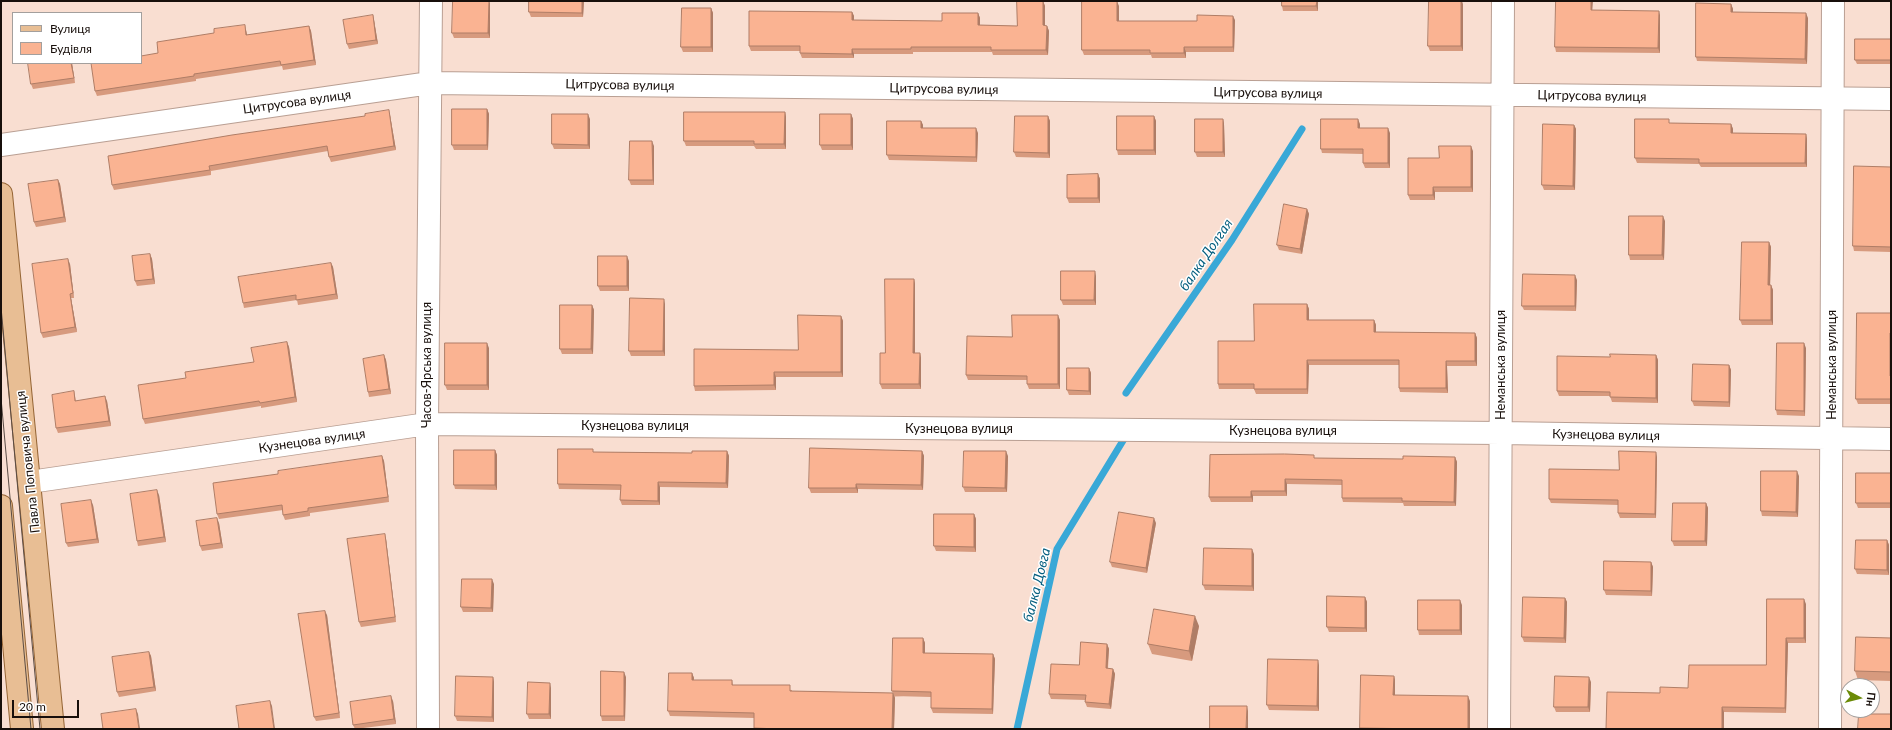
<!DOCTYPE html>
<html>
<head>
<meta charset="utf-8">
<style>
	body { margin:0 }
	#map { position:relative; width:1892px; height:730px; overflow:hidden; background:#f9ded1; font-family:Lato,sans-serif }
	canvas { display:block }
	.frame { position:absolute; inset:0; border:2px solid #180f0b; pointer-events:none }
	.legend { position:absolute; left:12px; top:12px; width:130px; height:52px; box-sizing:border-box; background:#fff; border:1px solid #a39f9d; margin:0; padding:5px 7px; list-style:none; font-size:12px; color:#180f0b }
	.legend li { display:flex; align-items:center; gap:8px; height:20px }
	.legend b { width:20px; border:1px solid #a39f9d }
	.north { position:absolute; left:1840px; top:678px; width:40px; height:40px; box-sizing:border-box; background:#fff; border:1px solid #a39f9d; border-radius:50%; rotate:97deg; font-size:11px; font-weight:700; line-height:16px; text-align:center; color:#180f0b }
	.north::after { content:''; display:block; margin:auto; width:14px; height:18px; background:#6b8a07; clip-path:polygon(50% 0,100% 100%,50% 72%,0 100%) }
	.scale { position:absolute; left:12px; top:700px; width:67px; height:18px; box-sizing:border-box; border:2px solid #180f0b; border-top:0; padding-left:5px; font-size:12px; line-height:14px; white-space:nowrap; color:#180f0b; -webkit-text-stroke:3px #fff; paint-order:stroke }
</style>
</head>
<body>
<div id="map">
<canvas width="1892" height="730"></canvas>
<div class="frame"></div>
<ul class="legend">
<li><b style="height:5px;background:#e8be94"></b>Вулиця</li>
<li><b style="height:11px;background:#fab392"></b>Будівля</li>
</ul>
<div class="north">Пн</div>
<div class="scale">20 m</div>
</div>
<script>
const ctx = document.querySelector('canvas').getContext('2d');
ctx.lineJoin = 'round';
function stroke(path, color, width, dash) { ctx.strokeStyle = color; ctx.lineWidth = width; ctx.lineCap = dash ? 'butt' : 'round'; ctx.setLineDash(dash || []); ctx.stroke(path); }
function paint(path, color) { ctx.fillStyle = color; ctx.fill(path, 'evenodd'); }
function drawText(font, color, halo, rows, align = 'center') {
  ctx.font = font + ' Lato,sans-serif'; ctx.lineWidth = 3; ctx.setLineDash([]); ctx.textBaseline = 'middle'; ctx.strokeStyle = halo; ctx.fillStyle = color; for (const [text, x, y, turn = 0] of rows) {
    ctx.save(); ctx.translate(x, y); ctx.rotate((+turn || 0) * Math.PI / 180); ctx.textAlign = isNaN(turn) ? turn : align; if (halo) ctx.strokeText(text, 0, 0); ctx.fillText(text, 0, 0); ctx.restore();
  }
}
stroke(new Path2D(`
	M1126,393l106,-153 70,-111
	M1017,729l40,-180 67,-110`), '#39a8d7', 7);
const minor = new Path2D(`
	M1,145l429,-62 1461,16
	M30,482l397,-58 1074,9 390,6
	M428,729l-1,-305 4,-423
	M1499,729l4,-728
	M1830,729l3,-728`);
const major = new Path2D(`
	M1,194l52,535
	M1,506l21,223`);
stroke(minor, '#b99f93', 24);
stroke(major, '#956535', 24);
stroke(minor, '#fff', 22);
stroke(major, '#e8be94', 22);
stroke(new Path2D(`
	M1,307l39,422
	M1,398l30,331`), '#5a4c45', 1);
paint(new Path2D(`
	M584,1l-1,16h-52l-2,-5z
	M1043,1l2,5v20h2l2,5 -1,24h-55l-1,-3h-79v2h-59v4h-52l-2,-5v-2h-49l-2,-5 103,-34 2,4v4l88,1 36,-8 2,5v7l37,1z
	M1282,1h36v10h-35l-1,-5z
	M490,3v35h-36l-2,-5z
	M1463,4v47h-33l-2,-5z
	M1731,4l2,5v3l75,6 -1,46 -110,-3 -1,-4z
	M1119,6v15h78l38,-1 -1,32h-48v6h-34l-1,-3h-67l-2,-5z
	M711,8l2,5v39h-30l-2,-5z
	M1592,10l68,5v38l-104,-1 -1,-5z
	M373,15l1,5 4,24 -29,5 -2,-5z
	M309,26l2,5 5,34 -33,5 -1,-4 -86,13v2l-99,15 -2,-5 63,-38 88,-23 1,5z
	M1891,39v25h-34l-2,-4z
	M72,63l3,20 -42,6 -2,-5z
	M487,109l2,5 -1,36h-34l-2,-5z
	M785,112l1,5v32h-30l-2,-3h-68l-2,-5z
	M851,114l2,5v31h-31l-2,-5z
	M390,115l6,35 -65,12 -2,-5 -1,-6 -117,20v4l-97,15 -2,-5z
	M1048,116l2,5v37l-34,-1 -2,-5z
	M1154,116l2,5v34h-38l-1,-5z
	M590,119v30h-36l-2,-5z
	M1223,119l1,5 1,33h-28l-2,-5z
	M921,121l2,4v3l55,5 -1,29 -88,-2 -2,-5z
	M1671,123l60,1 2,5v4l73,1 1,5v28h-106l-2,-3 -62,-1 -2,-5z
	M1360,124v4l30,5v35h-25l-2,-5v-9l-41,-1 -1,-4z
	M1574,125l2,4 -1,61h-31l-2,-5z
	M654,146v39h-23l-2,-5z
	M1473,151v41h-38v8h-25l-2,-5z
	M1891,167v85l-37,-1 -1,-5z
	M1098,174l2,5v24h-31l-2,-5z
	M58,180l2,4 6,38 -30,5 -2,-5z
	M1307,209l2,5 -7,40 -23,-4 -2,-5z
	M1665,221l-1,39h-34l-1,-5z
	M1769,242l2,5 -1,38h1l2,5v35h-31l-2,-5z
	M150,254l2,5 3,25 -18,2 -2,-5z
	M629,261v30h-29l-2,-5z
	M331,263l2,4 5,32 -40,6 -1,-5 -53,8 -1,-5z
	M70,264l4,34h-3l6,34 -34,6 -2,-5z
	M1096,276v29h-33l-2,-5z
	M914,279l1,5v69h5l1,5v31h-39l-2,-5 5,-31z
	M1577,280l-1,31 -52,-1 -2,-4z
	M665,304v52h-34l-2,-5z
	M1307,304l2,5v11h65l2,5v8h99l2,5v28h-30l1,27 -48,-1 -1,-4v-23h-90l-1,29h-52l-2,-5h-35l-1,-5 36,-43z
	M592,305l2,5 -1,44h-31l-2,-5z
	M1891,313v91h-33l-2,-5z
	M841,316l2,5v56h-67v13l-81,1 -1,-5 104,-36z
	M1060,320v69h-31l-2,-5v-4h-59l-2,-5 46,-38z
	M287,342l2,5 8,55 -36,6v-2l-116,18 -2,-5 43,-41 68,-16z
	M489,348v42h-42l-2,-5z
	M1806,348l-1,68 -28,-1 -1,-5z
	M384,355l2,5 5,34 -22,3 -1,-5z
	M1656,355l2,5v43l-46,-1 -2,-6h-51l-2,-5 53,-34z
	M1729,365l2,5 -1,37 -36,-1 -2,-5z
	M1089,368l2,5v22h-22l-2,-5z
	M74,391l2,10h31l4,25 -53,7 -2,-5z
	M495,450l2,5v35l-42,-1 -1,-4z
	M727,451l2,5 -1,32 -68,-1v18h-38l-2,-5 1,-10 -62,-1 -1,-5 36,-32 98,1z
	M922,451l2,5 -1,34 -65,-1v4h-47l-2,-5z
	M382,456l2,5 5,41 -79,11v3l-25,4 -2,-5v-5l-64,9 -2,-5 61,-40z
	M1008,456l-1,36h-42l-2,-5z
	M1455,457l2,5 -1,44h-52l-1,-3 -60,-1 -1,-4v-13l-55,-1v12h-34v6h-42l-2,-5 106,-39 88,1z
	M1657,457l-1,61h-36l-2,-5v-8l-67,-2 -2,-4 70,-29z
	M1891,473v35h-33l-2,-5z
	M1799,476l-1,41 -36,-1 -1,-5z
	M159,495l7,47 -28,4 -1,-5z
	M1706,503l2,5 -1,38h-33l-2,-5z
	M93,505l6,38 -31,4 -2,-4z
	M974,514l2,5v33l-40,-1 -2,-5z
	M219,523l4,25 -21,3 -2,-5z
	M1156,523l-9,50 -35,-6 -2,-5z
	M386,539l10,83 -35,5 -2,-5z
	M1887,540l2,5v30l-32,-1 -2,-5z
	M1254,554v37l-49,-1 -2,-5z
	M1651,562l2,5 -1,29 -46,-1 -2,-5z
	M494,584l-1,28h-30l-2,-5z
	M1365,597l2,5v30h-38l-2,-5z
	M1565,598l2,4 -1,41 -42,-1 -2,-5z
	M1806,604v39h-18l-2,70 -62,-1 -64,-19 28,-5 78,-23z
	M1462,605v30h-43l-1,-5z
	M327,615l13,103 -24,3 -2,-4z
	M1199,626l-7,35 -40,-7 -4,-10z
	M923,638l2,5v10l68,1 2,5 -2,55 -60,-1 -2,-5v-11l-37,-1 -2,-5z
	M1891,638v43l-33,-1 -3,-9z
	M1107,644l2,5 -1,19 5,1 2,5 -4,35 -24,-2 -2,-5v-2l-34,-1 -2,-5 30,-29z
	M149,652l2,4 5,35 -37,6 -2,-5z
	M1319,665v46l-50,-1 -2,-5z
	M692,673l2,5v2h38l1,5 59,5v1l101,2 2,5 -1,31h-140v-11l-84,-2 -2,-5z
	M1394,676l1,4v15l75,6v28h-110v-1z
	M493,677l1,5v40l-37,-1 -2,-5z
	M626,677l-1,44h-23l-1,-5z
	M1591,682l-1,30h-34l-2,-5z
	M551,688v31h-22l-2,-5z
	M393,701l3,23 -41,5 -2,-4z`), '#d79a7e');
paint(new Path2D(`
	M489,1l1,2v35l-2,-5z
	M582,1h2l-1,16 -1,-4z
	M1043,1l2,5v24l-2,-5z
	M1117,1l2,5v20l-2,-5z
	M1317,1h1v10l-2,-5z
	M1461,1h1l1,3v47l-2,-5z
	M1591,1h2l-1,13 -1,-4z
	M1731,4l2,5v8l-2,-5z
	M711,8l2,5v39l-2,-5z
	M1659,11l1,4v38l-2,-5z
	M852,12l2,4v9l-2,-5z
	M978,13l2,5v12l-2,-5z
	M1806,13l2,5 -1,46 -2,-5z
	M373,15l1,5 4,24 -2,-4z
	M1233,16l2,4 -1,32 -1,-5z
	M245,25l3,15 -2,-5z
	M309,26l2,5 5,34 -2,-5z
	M1047,26l2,5 -1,24 -2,-5z
	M1184,47l2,5v6l-2,-5z
	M852,49l2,5v4l-2,-4z
	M71,63h1l3,20z
	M487,109l2,5 -1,36 -1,-5z
	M389,110l1,5 6,35 -2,-4z
	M785,112l1,5v32l-2,-5z
	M588,114l2,5v30l-2,-4z
	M851,114l2,5v31l-2,-5z
	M1048,116l2,5v37l-2,-5z
	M1154,116l2,5v34l-2,-5z
	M1223,119l1,5 1,33 -2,-5z
	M1358,119l2,5v9l-2,-5z
	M921,121l2,4v8l-2,-5z
	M1731,124l2,5v9l-2,-5z
	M1574,125l2,4 -1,61 -2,-4z
	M976,128l2,5 -1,29 -1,-5z
	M1388,128l2,5v35l-2,-5z
	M1806,134l1,5v28l-2,-4z
	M652,141l2,5v39l-1,-5z
	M1471,146l2,5v41l-2,-5z
	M1098,174l2,5v24l-2,-5z
	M58,180l2,4 6,38 -2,-5z
	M1433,187l2,5v8l-2,-5z
	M1307,209l2,5 -7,40 -2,-5z
	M1663,216l2,5 -1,39 -2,-5z
	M1769,242l2,5 -1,43 -2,-5z
	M150,254l2,5 3,25 -2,-5z
	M627,256l2,5v30l-2,-5z
	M68,259l2,5 4,34 -1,-5z
	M331,263l2,4 5,32 -2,-5z
	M1095,271l1,5v29l-2,-5z
	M1575,275l2,5 -1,31 -1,-5z
	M914,279l1,5v74l-2,-5z
	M1771,285l2,5v35l-2,-5z
	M70,294l1,4 6,34 -2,-5z
	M664,299l1,5v52l-2,-5z
	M1307,304l2,5v15l-2,-4z
	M592,305l2,5 -1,44 -2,-5z
	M1058,315l2,5v69l-2,-5z
	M841,316l2,5v56l-2,-5z
	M1374,320l2,5v12l-2,-5z
	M1475,333l2,5v28l-2,-5z
	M1890,333l1,4v43l-1,-4z
	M287,342l2,5 8,55 -2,-5z
	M487,343l2,5v42l-2,-5z
	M1804,343l2,5 -1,68 -1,-5z
	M920,353l1,5v31l-2,-5z
	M384,355l2,5 5,34 -2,-5z
	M1656,355l2,5v43l-2,-5z
	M1307,360l2,5 -1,29 -1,-5z
	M1446,361l1,5 1,27 -2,-5z
	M1729,365l2,5 -1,37 -1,-5z
	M1089,368l2,5v22l-2,-4z
	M774,372l2,5v13l-2,-5z
	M105,396l2,5 4,25 -2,-5z
	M495,450l2,5v35l-2,-5z
	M727,451l2,5 -1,32 -2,-5z
	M922,451l2,5 -1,34 -2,-5z
	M1006,451l2,5 -1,36 -2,-4z
	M1656,452l1,5 -1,61 -1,-4z
	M382,456l2,5 5,41 -1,-5z
	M1455,457l2,5 -1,44 -2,-4z
	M1797,471l2,5 -1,41 -2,-5z
	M1285,479l2,5v12l-2,-5z
	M658,482l2,5v18l-2,-4z
	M856,484l2,5v4l-2,-5z
	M157,490l2,5 7,47 -2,-5z
	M1251,491l2,5v6l-2,-5z
	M91,500l2,5 6,38 -2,-4z
	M1706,503l2,5 -1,38 -2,-5z
	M974,514l2,5v33l-2,-5z
	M217,518l2,5 4,25 -2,-5z
	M1154,518l2,5 -9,50 -1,-5z
	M385,534l1,5 10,83 -1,-5z
	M1887,540l2,5v30l-2,-5z
	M1252,549l2,5v37l-2,-5z
	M1651,562l2,5 -1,29 -1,-5z
	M492,579l2,5 -1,28 -2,-4z
	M1365,597l2,5v30l-2,-4z
	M1565,598l2,4 -1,41 -2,-5z
	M1804,599l2,5v39l-2,-5z
	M1460,600l2,5v30l-2,-5z
	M325,611l2,4 13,103 -1,-5z
	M1195,616l4,10 -7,35 -3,-10z
	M923,638l2,5v15l-2,-5z
	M1786,638l2,5 -2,70 -1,-5z
	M1107,644l2,5 -2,24 -1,-5z
	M149,652l2,4 5,35 -2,-4z
	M993,654l2,5 -2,55 -1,-5z
	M1318,660l1,5v46l-2,-5z
	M1113,669l2,5 -4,35 -2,-5z
	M624,672l2,5 -1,44 -1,-5z
	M692,673l2,5 -1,7 -1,-5z
	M1394,676l1,4v20l-2,-5z
	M493,677l1,5v40l-2,-5z
	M1589,677l2,5 -1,30 -2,-5z
	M550,683l1,5v31l-2,-5z
	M893,693l2,5 -1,31h-2z
	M391,696l2,5 3,23 -2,-5z
	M1468,696l2,5v28h-2z
	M270,701l2,5 3,23h-1z
	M1247,706l1,5v18h-2z
	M1722,707l2,5v17h-2z
	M136,709l2,5 2,15h-1z`), '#af7d66');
const building = new Path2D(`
	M453,1h36l-1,32h-36z
	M529,1h53v12l-53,-1z
	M1017,1h26v24l4,1 -1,24h-55v-3h-80v2h-59v5l-52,-1v-7h-51v-35l103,1v8l90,1v-8h36v12l39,1z
	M1082,1h35v20h80v-6l36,1v31h-49v6h-34v-3h-68z
	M1282,1h35l-1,5h-34z
	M1429,1h32v45h-33z
	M1556,1h35v9l68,1 -1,37 -103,-1z
	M1696,3l35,1v8l75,1 -1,46 -109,-2z
	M682,8h29v39h-30z
	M373,15l3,25 -29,4 -4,-24z
	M245,25l1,10 63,-9 5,34 -33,5 -1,-4 -86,13v2l-99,15 -4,-28h50v-7l17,-3 -1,-11 57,-9v-4z
	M1855,39h36v21h-36z
	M28,63h43l3,15 -43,6z
	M452,109h35v36h-35z
	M389,110l5,36 -65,11 -2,-11 -118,20 1,4 -98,15 -4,-29 124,-21 133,-19v-2z
	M684,112h101l-1,32h-30v-3h-70z
	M552,114h36v31l-36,-1z
	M820,114h31v31h-31z
	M1015,116h33v37l-34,-1z
	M1117,116h37v34h-37z
	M1195,119h28v33h-28z
	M1321,119h37v9h30v35h-25v-14h-42z
	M1635,119h34v4l62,1v9l75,1 -1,29h-106v-4l-64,-1z
	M887,121h34v7h55v29l-89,-2z
	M1543,124l31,1 -1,61 -31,-1z
	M630,141h22l1,39h-24z
	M1439,146h32v41h-38v8h-25v-37h31z
	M1854,166l37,1v80l-38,-1z
	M1098,174v24h-31v-23z
	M58,180l6,37 -30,5 -6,-38z
	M1284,204l23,5 -7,40 -23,-4z
	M1629,216h34l-1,39h-33z
	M1742,242h27l-1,43h3v35h-31z
	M150,254l3,25 -18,2 -3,-25z
	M598,256h29v30h-29z
	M68,259l5,34 -3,1 5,33 -34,6 -9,-69z
	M331,263l5,31 -40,6v-5l-53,8 -5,-26z
	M1061,271h34l-1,29h-33z
	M1523,274l52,1v31h-53z
	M885,279h29l-1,74h7l-1,31h-39v-31h5z
	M630,298l34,1 -1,52h-34z
	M1254,304h53v16h67v12l101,1v28h-29v27h-47v-28h-92v29h-53v-5h-36v-43h36z
	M560,305h32l-1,44h-31z
	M1857,313h34v20h-1v43h1v23h-35z
	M798,315l43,1v56h-67v13l-80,1v-37l104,1z
	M1012,315h46v69h-31v-8l-61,-1 1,-39 45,1z
	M287,342l8,55 -35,6 -1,-2 -116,18 -5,-34 48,-7 -1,-6 69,-10 -3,-14z
	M445,343h42v42h-42z
	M1777,343h27v68l-28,-1z
	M1610,354l46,1v43l-46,-1v-5l-53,-1v-35l53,1z
	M384,355l5,34 -21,3 -5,-33z
	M1693,364l36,1v37l-37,-1z
	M1067,368h22v23l-22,-1z
	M74,391l1,10 30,-5 4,25 -53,7 -4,-33z
	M810,448l112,3 -1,34 -65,-1v4h-47z
	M558,449h35v3l99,1v-2h35l-1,32 -68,-1v19l-38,-1 1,-15 -63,-1z
	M454,450h41v35h-41z
	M964,451h42l-1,37 -42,-1z
	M1619,451l37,1 -1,62 -37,-1v-13l-69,-1v-30l70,1z
	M1285,454l29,1v3l89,1v-3l52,1 -1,45 -52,-1v-3h-60v-18l-57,-1v12h-34v6h-42l1,-42z
	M382,456l6,41 -80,11v3l-25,4 -1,-10 -65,9 -4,-31 65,-9v-3z
	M1761,471h36l-1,41 -35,-1z
	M1856,473h35v30h-35z
	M157,490l7,47 -27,4 -7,-47z
	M91,500l6,39 -31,4 -5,-39z
	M1673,503h33l-1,38h-33z
	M1119,512l35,6 -8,50 -36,-6z
	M934,514h40v33l-40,-1z
	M217,518l4,25 -21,3 -4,-25z
	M385,534l10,83 -36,5 -12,-83z
	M1856,540h31v30l-32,-1z
	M1204,548l48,1v37l-49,-1z
	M1604,561l47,1v29l-47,-1z
	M462,579h30l-1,29 -30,-1z
	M1327,596l38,1v31l-38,-1z
	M1523,597l42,1 -1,40 -42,-1z
	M1767,599h37v39h-18l-1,70 -63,-1v22h-116l1,-37 53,1v-6l28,1 1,-23h77z
	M1418,600h42v30h-42z
	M1154,609l41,7 -6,35 -41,-7z
	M325,611l14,102 -25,4 -16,-103z
	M1856,637l35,1v34l-36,-1z
	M893,638h30v15l70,1 -1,55 -61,-1v-16l-39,-1z
	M1081,642l26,2 -1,24 7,1 -4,35 -24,-2 1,-7 -37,-1 2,-30 28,1z
	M149,652l5,35 -37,5 -5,-35z
	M1268,659l50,1 -1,46 -50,-1z
	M601,671l23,1v44h-23z
	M669,673h23v7h40v5h58v6l103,2 -1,36h-113l-25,-1v-15l-86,-2z
	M1361,675l33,1 -1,19 75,1v33h-44l-64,-1z
	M456,676l37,1 -1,40 -37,-1z
	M1555,676l34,1 -1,30h-34z
	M528,682l22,1 -1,31h-22z
	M391,696l3,23 -41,6 -3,-23z
	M270,701l4,28h-35l-3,-23z
	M1210,706h37l-1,23h-36z
	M136,709l3,20h-36l-2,-15z
	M1859,714h32v15h-33z`);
paint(building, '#fab392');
stroke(building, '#af7d66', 1);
drawText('13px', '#180f0b', '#fff', [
	["Цитрусова вулиця",620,85,1],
	["Цитрусова вулиця",944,89,1],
	["Цитрусова вулиця",1268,93,1],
	["Цитрусова вулиця",1592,96,1],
	["Цитрусова вулиця",297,102,-8],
	["Часов-Ярська вулиця",427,365,-90],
	["Неманська вулиця",1501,365,-90],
	["Неманська вулиця",1832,365,-90],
	["Кузнецова вулиця",635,426],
	["Кузнецова вулиця",959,429],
	["Кузнецова вулиця",1283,431],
	["Кузнецова вулиця",1606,435,1],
	["Кузнецова вулиця",312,441,-8],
	["Павла Поповича вулиця",28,462,-96]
]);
drawText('italic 14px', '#065f7f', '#fff', [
	["балка Долгая",1206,255,-56],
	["балка Довга",1037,585,-76]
]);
</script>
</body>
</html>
